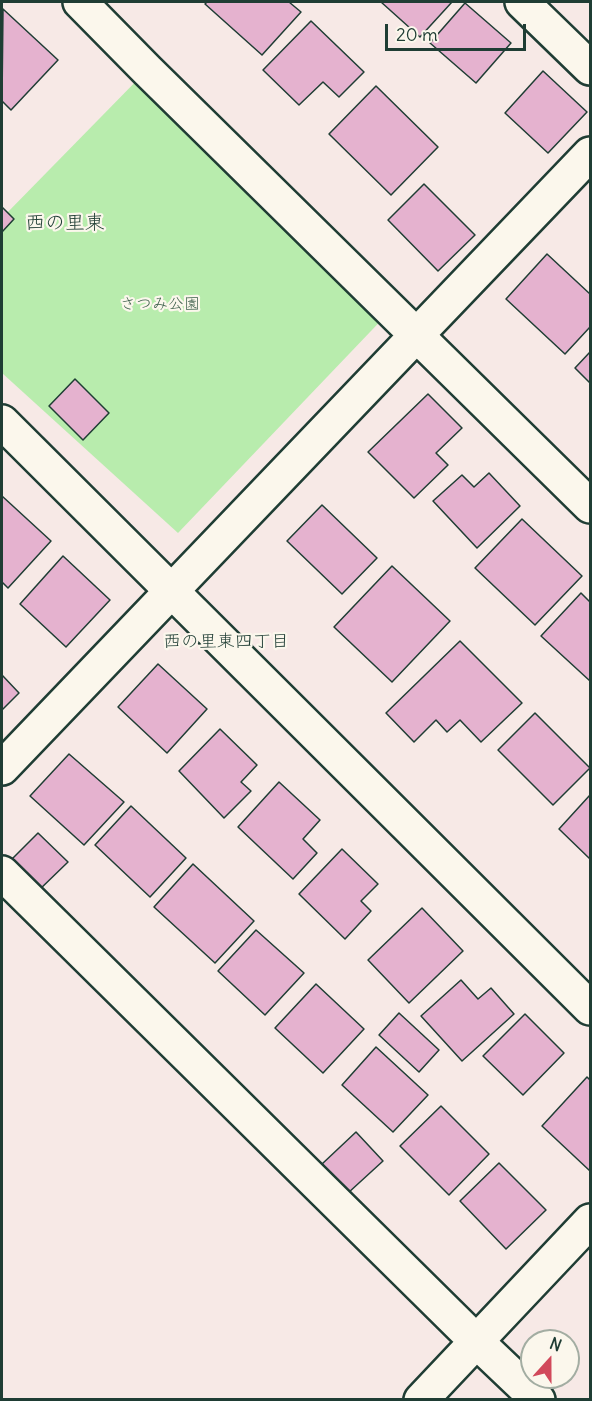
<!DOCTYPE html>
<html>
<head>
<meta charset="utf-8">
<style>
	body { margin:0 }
	#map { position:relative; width:592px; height:1401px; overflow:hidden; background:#f7e9e6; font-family:Delius,sans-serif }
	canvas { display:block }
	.frame { position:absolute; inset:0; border:3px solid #1f3d34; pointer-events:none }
	.north { position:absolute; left:520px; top:1329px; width:60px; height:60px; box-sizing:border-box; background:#fbf7ec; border:2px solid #a3ada2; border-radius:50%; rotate:21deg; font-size:16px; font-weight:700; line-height:24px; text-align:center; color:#1f3d34 }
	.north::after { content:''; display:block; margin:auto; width:21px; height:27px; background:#d1495b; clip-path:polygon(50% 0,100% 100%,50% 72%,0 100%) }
	.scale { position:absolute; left:385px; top:24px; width:141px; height:27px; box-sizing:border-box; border:3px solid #1f3d34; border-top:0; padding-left:8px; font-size:18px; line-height:21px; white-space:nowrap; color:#1f3d34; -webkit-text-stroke:4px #fbf7ec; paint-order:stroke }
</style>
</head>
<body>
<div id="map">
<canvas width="592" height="1401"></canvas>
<div class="frame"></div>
<div class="north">N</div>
<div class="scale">20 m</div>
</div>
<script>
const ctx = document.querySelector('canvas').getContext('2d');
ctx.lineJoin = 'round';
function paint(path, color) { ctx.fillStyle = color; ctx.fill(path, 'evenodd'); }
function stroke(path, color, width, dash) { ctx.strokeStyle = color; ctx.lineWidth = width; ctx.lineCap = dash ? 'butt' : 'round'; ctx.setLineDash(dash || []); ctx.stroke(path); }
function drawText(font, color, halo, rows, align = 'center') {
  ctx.font = font + ' Delius,"Klee One",sans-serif'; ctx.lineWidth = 4.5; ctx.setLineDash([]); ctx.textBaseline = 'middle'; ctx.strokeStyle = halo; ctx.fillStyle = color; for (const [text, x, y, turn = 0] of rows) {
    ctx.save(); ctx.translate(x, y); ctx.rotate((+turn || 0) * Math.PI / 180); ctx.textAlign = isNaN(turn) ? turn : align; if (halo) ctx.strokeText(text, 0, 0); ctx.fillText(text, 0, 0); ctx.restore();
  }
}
paint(new Path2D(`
	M147,70l245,239 -214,224 -176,-160v-155z`), '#b8ecad');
const building = new Path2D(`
	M207,2h82l12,10 -39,43 -57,-51z
	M381,2h71l-32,35z
	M465,3l46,40 -35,40 -46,-40z
	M3,9l55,51 -47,50 -9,-9z
	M311,21l53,51 -25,25 -16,-15 -24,23 -36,-35z
	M543,71l44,41 -39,41 -43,-40z
	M376,86l62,61 -47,48 -62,-61z
	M424,184l51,51 -37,36 -50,-51z
	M2,207l12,12 -12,13z
	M547,254l43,40v33l-25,27 -59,-55z
	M590,352v31l-15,-15z
	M75,379l34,34 -26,27 -34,-34z
	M428,394l34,34 -26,25 12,12 -34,33 -46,-46z
	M489,473l31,33 -43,42 -44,-47 29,-26 12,12z
	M2,496l49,45 -43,47 -6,-6z
	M322,505l55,53 -35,36 -55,-53z
	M522,519l60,57 -47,49 -60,-57z
	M63,556l47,44 -44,47 -46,-43z
	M392,566l58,55 -58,61 -58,-55z
	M581,593l9,9v79l-49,-45z
	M460,641l62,62 -41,39 -21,-22 -13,12 -11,-12 -22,22 -28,-29z
	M158,664l49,45 -40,44 -49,-46z
	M2,675l17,18 -17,17z
	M535,713l55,55 -37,37 -55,-55z
	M220,729l37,36 -16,17 10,9 -27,27 -45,-47z
	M69,754l55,48 -40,43 -54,-49z
	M279,782l41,38 -17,19 14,14 -24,26 -55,-52z
	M590,795v64l-31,-30z
	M131,806l55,52 -36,39 -55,-52z
	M38,833l30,29 -31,30 -29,-29z
	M342,849l36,35 -17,17 10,10 -26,28 -46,-45z
	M193,864l61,57 -39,42 -61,-56z
	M422,908l41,43 -54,52 -41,-43z
	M256,930l48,43 -39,42 -47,-44z
	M461,980l17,19 13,-11 23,26 -52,47 -41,-45z
	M316,984l48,45 -41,44 -48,-45z
	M399,1013l40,37 -20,22 -40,-37z
	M525,1014l39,39 -41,42 -40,-39z
	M376,1047l52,48 -35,37 -51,-47z
	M587,1077l3,3v91l-48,-45z
	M441,1106l48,48 -40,41 -49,-49z
	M356,1132l27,29 -35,32 -26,-29z
	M499,1163l47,47 -40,39 -46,-48z`);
paint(building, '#e5b2cf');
stroke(building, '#1f3d34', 1.5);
const minor = new Path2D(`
	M80,2l67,68 443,436
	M522,2l68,66
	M2,422l588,586
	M2,768l588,-614
	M2,873l474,468 62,59
	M421,1400l169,-179`);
stroke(minor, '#1f3d34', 38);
stroke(minor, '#fbf7ec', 33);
drawText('16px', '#3e604c', '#fbf7ec', [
	["さつみ公園",160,304]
]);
drawText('18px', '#1f3d34', '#fbf7ec', [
	["西の里東四丁目",226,642]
]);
drawText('20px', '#1f3d34', '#fbf7ec', [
	["西の里東",65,223]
]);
</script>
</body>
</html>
